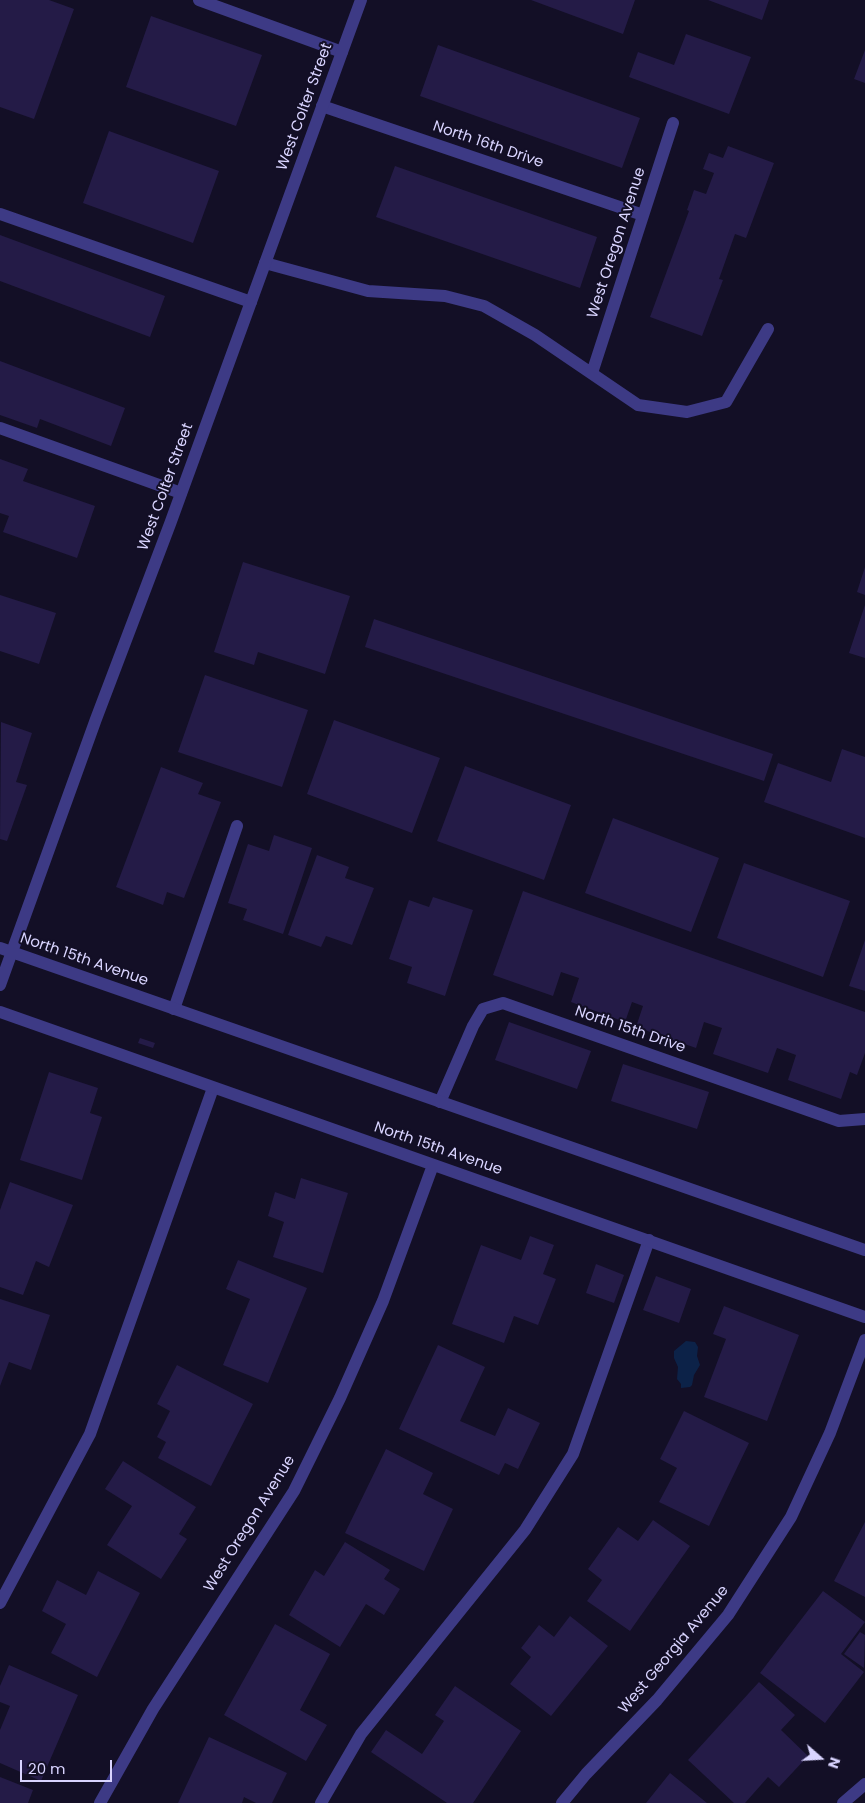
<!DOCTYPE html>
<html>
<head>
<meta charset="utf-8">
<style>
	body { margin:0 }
	#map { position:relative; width:865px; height:1803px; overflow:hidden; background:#130f26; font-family:Poppins,sans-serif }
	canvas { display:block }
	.north { position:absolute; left:795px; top:1733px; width:50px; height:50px; -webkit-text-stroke:4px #130f26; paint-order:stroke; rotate:109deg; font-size:14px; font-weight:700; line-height:20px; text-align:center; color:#d9d4ff }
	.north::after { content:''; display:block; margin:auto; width:18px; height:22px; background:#d9d4ff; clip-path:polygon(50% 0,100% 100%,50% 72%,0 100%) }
	.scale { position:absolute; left:20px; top:1760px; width:92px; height:22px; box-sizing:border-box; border:2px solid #d9d4ff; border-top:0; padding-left:6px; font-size:15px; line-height:18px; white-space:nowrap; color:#d9d4ff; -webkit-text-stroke:4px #130f26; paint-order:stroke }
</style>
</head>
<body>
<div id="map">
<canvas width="865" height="1803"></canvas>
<div class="north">N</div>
<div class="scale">20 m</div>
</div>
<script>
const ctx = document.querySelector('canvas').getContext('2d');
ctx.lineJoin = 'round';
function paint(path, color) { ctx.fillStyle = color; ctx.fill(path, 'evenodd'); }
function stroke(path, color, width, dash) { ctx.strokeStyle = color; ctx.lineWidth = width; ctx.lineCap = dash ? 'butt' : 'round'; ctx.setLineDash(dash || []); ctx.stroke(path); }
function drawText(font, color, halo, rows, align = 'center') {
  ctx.font = font + ' Poppins,sans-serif'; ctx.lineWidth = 4; ctx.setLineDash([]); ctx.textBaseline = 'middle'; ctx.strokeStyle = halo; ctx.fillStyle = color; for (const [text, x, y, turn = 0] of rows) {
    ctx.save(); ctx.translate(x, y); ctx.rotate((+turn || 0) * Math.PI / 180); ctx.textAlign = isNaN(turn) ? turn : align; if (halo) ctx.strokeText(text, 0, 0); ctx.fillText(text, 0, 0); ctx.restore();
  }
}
paint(new Path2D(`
	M686,1341l9,1 3,5 -1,9 3,9 -6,10 -2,10 -2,2 -9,1v-4l-4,-5 1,-12 -4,-9v-7z`), '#0c2248');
paint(new Path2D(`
	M0,0h49l25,9 -40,110 -34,-12z
	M531,0h104l-12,34z
	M708,0h61l-7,20z
	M151,16l111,39 -26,71 -110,-39z
	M686,34l65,23 -22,57 -100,-37 9,-25 36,13z
	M438,45l202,73 -18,50 -202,-72z
	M865,50v33l-11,-4z
	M109,131l110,40 -26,72 -110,-40z
	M728,146l46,17 -28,75 -11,-4 -16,45 4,1 -21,56 -52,-19 39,-106 -2,-1 7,-20 12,4 8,-21 -11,-4 6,-16 14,5z
	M395,166l202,71 -17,51 -204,-71z
	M0,235l165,61 -15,41 -150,-56z
	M0,361l125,47 -14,38 -71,-27 -3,9 -37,-13z
	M0,459l28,10 -5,12 72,25 -18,52 -74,-26 6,-16 -9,-3z
	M243,562l107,34 -25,78 -67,-22 -4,13 -40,-13z
	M865,567v28l-8,-3z
	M0,595l56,18 -17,51 -39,-13z
	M865,605v53l-16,-5z
	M374,619l399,135 -9,27 -399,-134z
	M205,675l103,35 -26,77 -104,-35z
	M334,720l106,38 -28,75 -105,-39z
	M1,722l31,11 -16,49 11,3 -20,56 -7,-2z
	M842,749l23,8v81l-101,-36 14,-39 53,19z
	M465,766l106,39 -27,75 -107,-39z
	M161,767l42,16 -5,11 23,8 -37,96 -17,-6 -4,13 -47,-18z
	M613,818l106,40 -28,74 -106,-39z
	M274,835l38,13 -29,86 -40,-14 4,-11 -19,-6 20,-59 21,7z
	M317,855l32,12 -4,11 29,10 -22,57 -26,-9 -5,11 -33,-12z
	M744,863l106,38 -27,76 -106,-39z
	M523,891l342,121v41l-8,22 -7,-3 -9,27 -53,-19 8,-25 -19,-7 -9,25 -55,-19 9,-26 -18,-6 -8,26 -60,-21 7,-21 -11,-4 -7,20 -54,-20 8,-24 -18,-6 -8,24 -60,-21z
	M433,897l40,13 -28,86 -38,-13 5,-16 -23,-8 20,-59 20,7z
	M865,940v51l-16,-5z
	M509,1022l82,29 -14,38 -82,-29z
	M140,1038l15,5 -2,5 -15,-5z
	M623,1064l86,28 -12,37 -86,-28z
	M49,1072l49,16 -8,25 12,4 -20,63 -62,-20z
	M301,1178l47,15 -25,80 -50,-16 11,-35 -16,-6 7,-24 20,7z
	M10,1182l63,23 -24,62 -13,-6 -13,34 -23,-8v-77z
	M530,1236l24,9 -11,29 13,5 -18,46 -24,-9 -10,27 -52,-19 29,-79 40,15z
	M238,1260l69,28 -39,95 -45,-18 27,-66 -24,-10z
	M596,1264l28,11 -10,28 -28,-10z
	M656,1276l35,13 -12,34 -36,-13z
	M0,1299l50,16 -19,55 -22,-8 -9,24z
	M724,1306l75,29 -32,86 -63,-24 22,-58 -13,-5z
	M438,1345l47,22 -25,54 35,15 13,-28 32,15 -22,46 -13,-6 -6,12 -100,-46z
	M177,1365l76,39 -42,82 -53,-28 8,-16 -9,-5 13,-26 -13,-7z
	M684,1411l65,32 -40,83 -50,-24 18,-34 -17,-9z
	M386,1449l47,24 -10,21 30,15 -29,62 -79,-38z
	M123,1461l73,46 -17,27 8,5 -26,40 -54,-34 25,-39 -27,-17z
	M653,1520l37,26 -60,85 -43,-30 15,-21 -14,-11 30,-42 20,14z
	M865,1522v75l-31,-16z
	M345,1542l45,28 -6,9 16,10 -16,26 -18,-11 -26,43 -51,-32 26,-45 9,6z
	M98,1571l42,22 -43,84 -46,-24 15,-29 -24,-13 15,-31 29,15z
	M823,1591l42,31 -24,32 23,18 -39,51 -65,-50z
	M570,1616l38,30 -57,70 -41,-32 21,-27 -10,-9 18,-23 15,12z
	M275,1624l55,30 -30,56 27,15 -21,36 -82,-46z
	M860,1632l5,3 -1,33 -20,-14z
	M9,1665l69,30 -37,86 -41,-18v-33l10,-24 -10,-4v-16z
	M759,1682l36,33 -14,15 27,26 -29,31 -11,-10 -23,26h-11l-46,-43z
	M455,1686l66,45 -48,72h-26l-76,-51 15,-22 36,24 22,-33 -9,-6z
	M209,1737l78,36 -15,30h-16l-12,-6 -2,6h-64z
	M670,1773l37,30h-61z
	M0,1777l33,13 -5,13h-28z`), '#241b47');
stroke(new Path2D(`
	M199,0l143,52
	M322,106l321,109
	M0,214l251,88
	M265,263l103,28 77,5 39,10 51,29 103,70 49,7 39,-10 42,-73
	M592,373l81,-250
	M0,428l181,65
	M174,1009l63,-183
	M0,1603l90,-169 123,-346
	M321,1803l40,-69 164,-204 48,-76 76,-214
	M843,1803l22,-19`), '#3d3a85', 12);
stroke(new Path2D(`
	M0,1012l865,305
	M440,1102l33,-76 10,-17 20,-6 336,118 26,-2
	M100,1803l53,-94 141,-218 46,-93 43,-97 50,-136
	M562,1803l24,-29 71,-74 71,-85 63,-98 39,-84 35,-93`), '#3d3a85', 12);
stroke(new Path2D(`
	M0,948l865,302
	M0,985l96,-266 74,-195 191,-524`), '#3d3a85', 12);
drawText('15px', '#d9d4ff', '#130f26', [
	["West Colter Street",305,107,-70],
	["North 16th Drive",488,145,19],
	["West Oregon Avenue",617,243,-72],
	["West Colter Street",166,487,-70],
	["North 15th Avenue",84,960,19],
	["North 15th Drive",630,1030,19],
	["North 15th Avenue",438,1149,19],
	["West Oregon Avenue",250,1524,-58],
	["West Georgia Avenue",674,1650,-50]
]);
</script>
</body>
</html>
